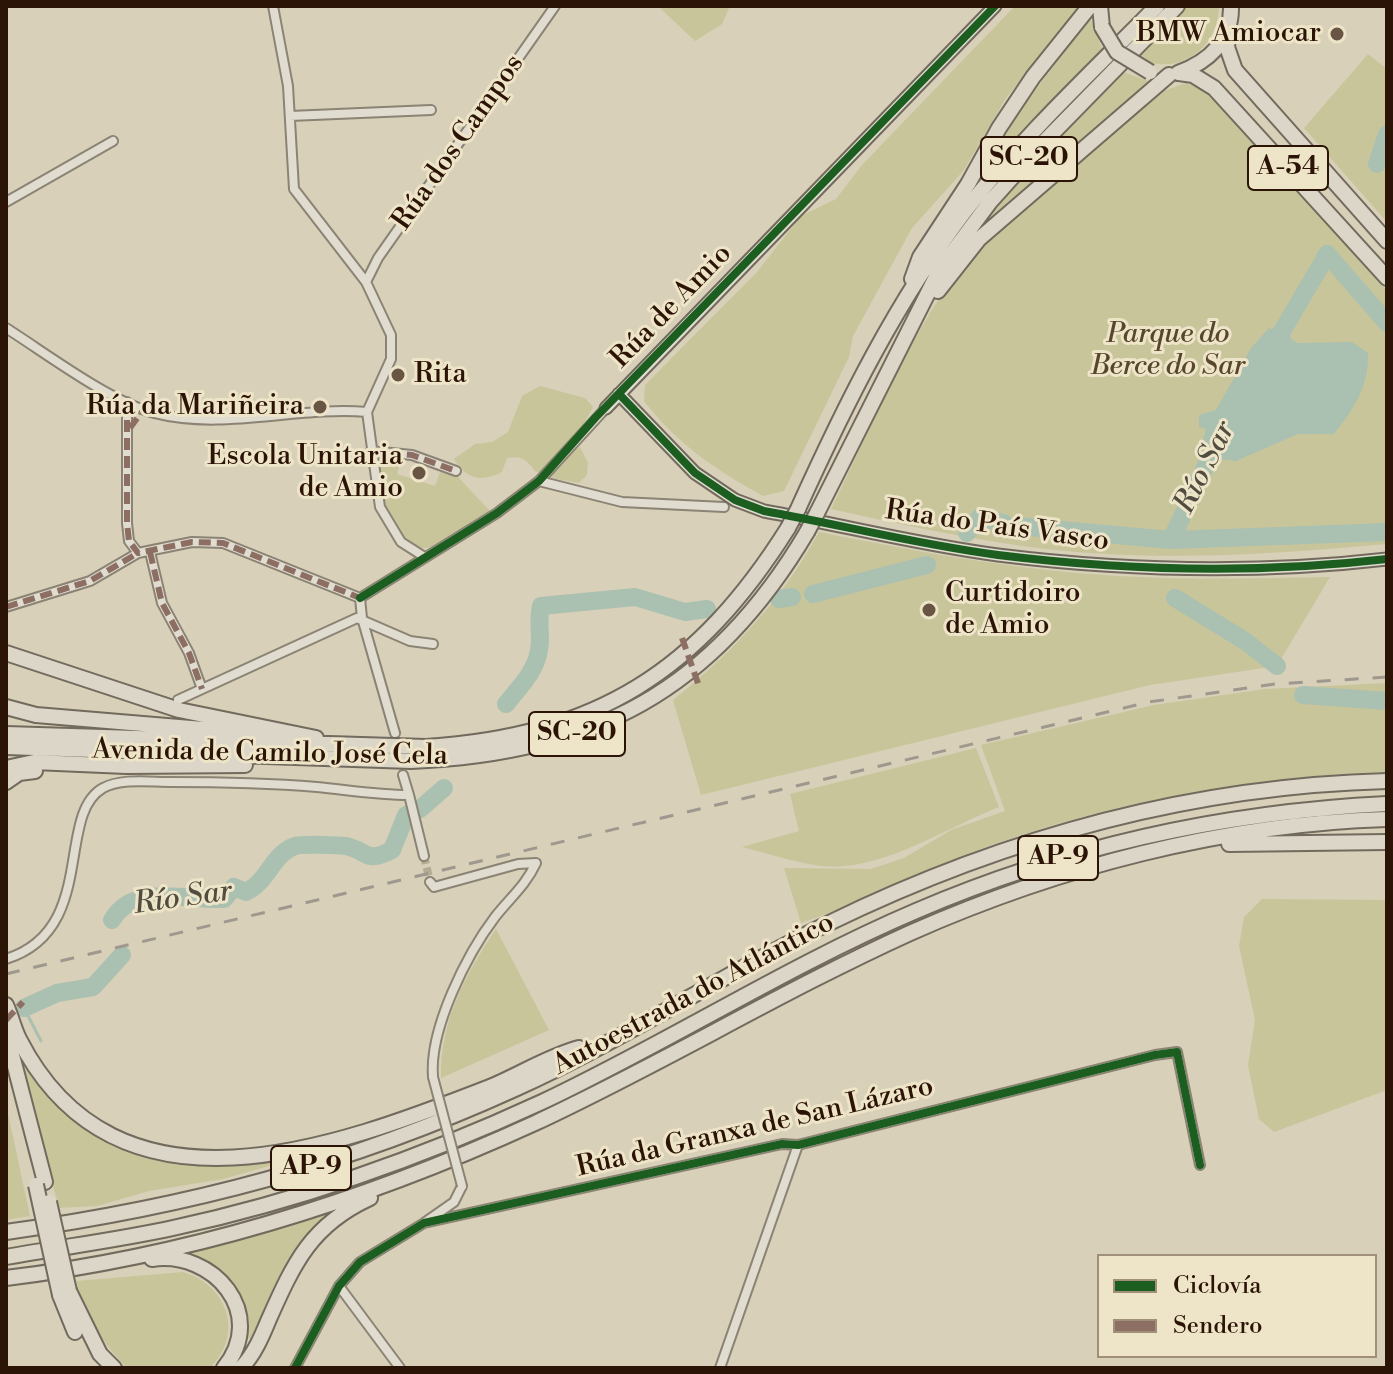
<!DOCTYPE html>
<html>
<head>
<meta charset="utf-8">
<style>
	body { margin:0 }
	#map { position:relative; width:1393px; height:1374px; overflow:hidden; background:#d8d0b8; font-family:"Libre Bodoni",serif }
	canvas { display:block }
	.frame { position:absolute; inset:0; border:8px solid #2b1306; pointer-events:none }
	.legend { position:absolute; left:1097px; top:1254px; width:280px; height:104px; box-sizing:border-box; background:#eee4c8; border:2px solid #a0907a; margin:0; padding:10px 14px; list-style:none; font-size:24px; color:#2b1306 }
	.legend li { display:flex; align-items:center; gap:16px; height:40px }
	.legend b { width:40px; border:2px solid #a0907a }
</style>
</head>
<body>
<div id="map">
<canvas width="1393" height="1374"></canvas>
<div class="frame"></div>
<ul class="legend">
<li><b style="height:10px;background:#1b5e20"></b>Ciclovía</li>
<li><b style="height:10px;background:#8d6e63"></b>Sendero</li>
</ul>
</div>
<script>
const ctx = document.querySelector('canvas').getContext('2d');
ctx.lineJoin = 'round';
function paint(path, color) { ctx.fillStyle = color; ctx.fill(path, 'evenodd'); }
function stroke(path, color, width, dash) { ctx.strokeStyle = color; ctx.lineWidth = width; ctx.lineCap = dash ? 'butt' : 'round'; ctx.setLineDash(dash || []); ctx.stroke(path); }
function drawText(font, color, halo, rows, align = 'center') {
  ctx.font = font + ' "Libre Bodoni",serif'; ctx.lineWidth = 6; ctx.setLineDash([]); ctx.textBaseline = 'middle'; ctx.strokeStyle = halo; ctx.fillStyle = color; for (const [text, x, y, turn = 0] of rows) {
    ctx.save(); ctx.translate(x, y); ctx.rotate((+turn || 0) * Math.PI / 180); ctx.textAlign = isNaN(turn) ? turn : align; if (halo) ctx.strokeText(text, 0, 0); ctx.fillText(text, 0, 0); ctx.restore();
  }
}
paint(new Path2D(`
	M658,6h72l-8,18 -27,17z
	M1015,6h66l-75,92 -42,72 -52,58 -59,108 -4,21 -65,134 -21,5c-47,-26 -86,-52 -119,-95l1,-16 112,-113 44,-56 35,-17 26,-34z
	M1186,6h33c-1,45 -43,72 -84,51z
	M1090,18l13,33 -140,147 52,-81z
	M1368,54l19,15v153l-83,-94z
	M1123,72l28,10 -167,142 46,-57z
	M1186,83l24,10 177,198v253c-119,11 -246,19 -364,2 -64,-9 -129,-23 -192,-37 44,-89 80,-184 145,-259l182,-157z
	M540,386l45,12 8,9 -11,20 -39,45h-7c-9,-12 -14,-17 -29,-14l-5,14c-21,11 -36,7 -48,-13l21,-15 17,-2 16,-10 14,-36z
	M580,447l8,16 -1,12 -8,8 -28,-5 -1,-4 19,-21z
	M378,462l22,2 -3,10 38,12 5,-14 17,4 33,35c-18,11 -39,31 -59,36 -34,10 -56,-61 -53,-85z
	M819,532c106,21 213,41 321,45 64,3 127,1 190,0l-53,89 -127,19 -449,110 -28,-95c60,-48 109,-100 146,-168z
	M1387,683v89c-123,4 -247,25 -366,63 -76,24 -145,62 -220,88l-17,-55 87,1 33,-11 47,-28 54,-19 -24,-66 173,-40 111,-16z
	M976,748l23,59c-56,22 -124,69 -185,58 -24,-4 -48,-12 -72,-18l57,-16 -9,-37z
	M1262,899l125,1v190l-113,42 -15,-13 -11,-54 7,-45 -16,-74 5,-29z
	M496,929l53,101 -108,48c-1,-57 24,-103 55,-149z
	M21,1066c22,11 35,41 56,56 73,55 147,47 231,33l-85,24 -74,12 -52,15 -38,2z
	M6,1104l24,112 -24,4z
	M333,1211c-44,33 -57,82 -83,128l-5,-3c4,-45 -18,-69 -58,-84l108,-27z
	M183,1272c44,13 62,61 27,96l-85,-2c-25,-26 -39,-50 -49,-85z`), '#c8c59b');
paint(new Path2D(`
	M1287,321l4,18 6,4 55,-1 16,11c1,33 -14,56 -34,81h-36l-62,27 -26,-3 -8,-14 4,-15 -7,-2v-12l17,-5 35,-62 18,-20 5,2z`), '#aac0b0');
stroke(new Path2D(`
	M24,1008l17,33`), '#aac0b0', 3);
stroke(new Path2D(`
	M1377,164l10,-30
	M1324,259l3,-5 60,69
	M1277,340l44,-75
	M1018,526l153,14 216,-8
	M967,533l12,-15 25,5
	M1171,540l48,-102
	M813,594l114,-29
	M1175,598l70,43 32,25
	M779,599l13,-2
	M1303,695l84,6
	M506,704c13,-16 30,-33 33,-54 3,-15 -2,-26 2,-44l94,-9 50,15 22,-3
	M112,920c22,-38 77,-19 112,-21l10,-12 12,5c23,-11 26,-38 49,-46 5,-2 45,-1 51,0 23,5 19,18 46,4l14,-35 14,-6 24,-21
	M24,1008l33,-15 36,-6 29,-32`), '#aac0b0', 18);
stroke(new Path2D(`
	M424,856l6,26`), '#b5aa94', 8, [8, 4]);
const street = new Path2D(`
	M273,6l15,80 6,103 72,93 25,53v24l-24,53 13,95 21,35 22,14
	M290,116l141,-6
	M6,202l107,-61
	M366,282l12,-24 177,-252
	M6,328c41,26 103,73 148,85 69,18 144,-7 213,-1
	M127,402v121l2,18 9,12 54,-11 31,1 137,55
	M371,451l41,4 44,16
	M539,481l83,21 102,5
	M150,552l12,51 27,50 13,36
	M360,598l137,-85 42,-32 67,-73
	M360,598l2,20 33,115
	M6,607l84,-26 48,-28
	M178,700l179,-82 53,23 23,3
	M409,795l15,61
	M430,882l4,5 84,-23 18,-1c-10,22 -26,35 -41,54 -28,37 -66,112 -62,160
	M6,959c92,-29 49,-144 97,-171 19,-10 46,-6 67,-6 49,0 98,1 147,5 31,3 61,8 92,8l-6,-20
	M424,1223l30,-21 8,-16
	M339,1286l61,82
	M295,1368l44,-82 21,-24 64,-39 358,-79 16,1 357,-90 22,-3 23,113
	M720,1368l78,-223`);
const secondary = new Path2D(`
	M619,394l76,79 40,27 29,11c78,14 156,34 234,44 129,16 259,19 389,4
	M606,408l389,-402`);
const highway = new Path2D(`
	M1100,6l2,21
	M1229,26l-2,21 8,23 152,171
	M1178,73c30,-11 54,-32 53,-67
	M1179,73l14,2 21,13 173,190
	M912,279l8,-22 48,-73 31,-56 34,-51 57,-71
	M938,291l41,-52 190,-164
	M798,509c47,-104 98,-207 167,-298 57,-74 127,-139 192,-205
	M817,513l123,-244 50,-67 52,-58 135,-138
	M6,653l173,57 137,28
	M6,707l30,8 238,20
	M6,734l420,13c171,-11 272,-76 362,-219
	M6,747l405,14c182,-7 302,-70 396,-229
	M6,768l28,-6 92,4 119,-1
	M6,782l13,-9 16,-2
	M1229,844l158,-2
	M6,1005c5,11 8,24 13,34 98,192 317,108 471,48 29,-12 59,-31 89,-39
	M6,1032l39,150
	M6,1232c181,-25 342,-67 509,-143 107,-48 206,-114 312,-165 176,-86 365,-138 560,-143
	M6,1257c56,-10 112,-17 167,-29 126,-27 252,-72 369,-126 127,-60 245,-136 374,-191 151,-65 307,-99 471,-107
	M152,1259c62,-9 116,55 72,109
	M6,1278c182,-22 363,-79 529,-155 127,-59 247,-132 375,-190 149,-66 313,-109 477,-114
	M69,1291l31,63 14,14
	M60,1295l15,37
	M241,1368c13,-13 21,-32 28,-49 25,-56 42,-94 101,-121`);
stroke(street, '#8b8374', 12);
stroke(secondary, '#726a5d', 15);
stroke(highway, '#726a5d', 18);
stroke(street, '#e0dcd0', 8);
stroke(secondary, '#e0dcd0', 11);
stroke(highway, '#dbd6c8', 14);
stroke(new Path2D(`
	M6,974l1143,-272 126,-18 112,-7`), '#9e988e', 3, [14, 14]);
const streetBridge = new Path2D(`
	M433,1077l29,109`);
const highwayBridge = new Path2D(`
	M1102,27l15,25 33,20
	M788,528l10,-19
	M807,532l10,-19
	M36,1185l24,110
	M49,1202l20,89`);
stroke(streetBridge, '#8b8374', 12, []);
stroke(highwayBridge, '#726a5d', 18, []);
stroke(streetBridge, '#e0dcd0', 8);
stroke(highwayBridge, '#dbd6c8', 14);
stroke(new Path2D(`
	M127,402v121l2,18 9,12 54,-11 31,1 137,55
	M130,428l14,-19
	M371,451l41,4 44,16
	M150,552l12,51 27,50 13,36
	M6,607l84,-26 48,-28
	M682,638l17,48
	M6,1020l17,-18`), '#8d6e63', 6, [12, 6]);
stroke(new Path2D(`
	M619,394l76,79 40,27 29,11c78,14 156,34 234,44 129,16 259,19 389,4
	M360,598l137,-85 42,-32 56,-63 400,-412
	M295,1368l44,-82 21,-24 64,-39 358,-79 16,1 357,-90 22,-3 23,113`), '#1b5e20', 8);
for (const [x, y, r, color] of [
	[1337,34,8,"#685544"],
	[398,375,8,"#685544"],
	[320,407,8,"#685544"],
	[419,473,8,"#685544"],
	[929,610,8,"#685544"]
]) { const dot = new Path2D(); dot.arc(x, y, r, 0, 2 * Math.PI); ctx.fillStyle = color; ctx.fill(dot); stroke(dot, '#eee4c8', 3); }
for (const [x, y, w] of [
	[1029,159,96],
	[1288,168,80],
	[577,734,96],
	[1058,858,80],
	[311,1168,80]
]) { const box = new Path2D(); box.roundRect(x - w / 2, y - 22, w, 44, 6); ctx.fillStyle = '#eee4c8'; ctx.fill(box); stroke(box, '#2b1306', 2); }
drawText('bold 26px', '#2b1306', null, [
	["SC-20",1029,159],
	["A-54",1288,168],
	["SC-20",577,734],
	["AP-9",1058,858],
	["AP-9",311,1168]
]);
drawText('28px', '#2b1306', '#eee4c8', [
	["BMW Amiocar",1321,34],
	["Rita",414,375,"left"],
	["Rúa da Mariñeira",304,407],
	["Escola Unitaria",403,457],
	["de Amio",403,489],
	["Curtidoiro",945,594,"left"],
	["de Amio",945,626,"left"]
], 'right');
drawText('28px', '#2b1306', '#eee4c8', [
	["Rúa dos Campos",459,143,-55],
	["Rúa de Amio",672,307,-46],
	["Rúa do País Vasco",997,527,8],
	["Avenida de Camilo José Cela",270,754,1],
	["Autoestrada do Atlántico",694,995,-28],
	["Rúa da Granxa de San Lázaro",755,1128,-13]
]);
drawText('italic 28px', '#56462c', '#eee4c8', [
	["Parque do",1168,335],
	["Berce do Sar",1168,367]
]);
drawText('italic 30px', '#504d40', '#eee4c8', [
	["Río Sar",1206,468,-63],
	["Río Sar",183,899,-8]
]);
</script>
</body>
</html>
